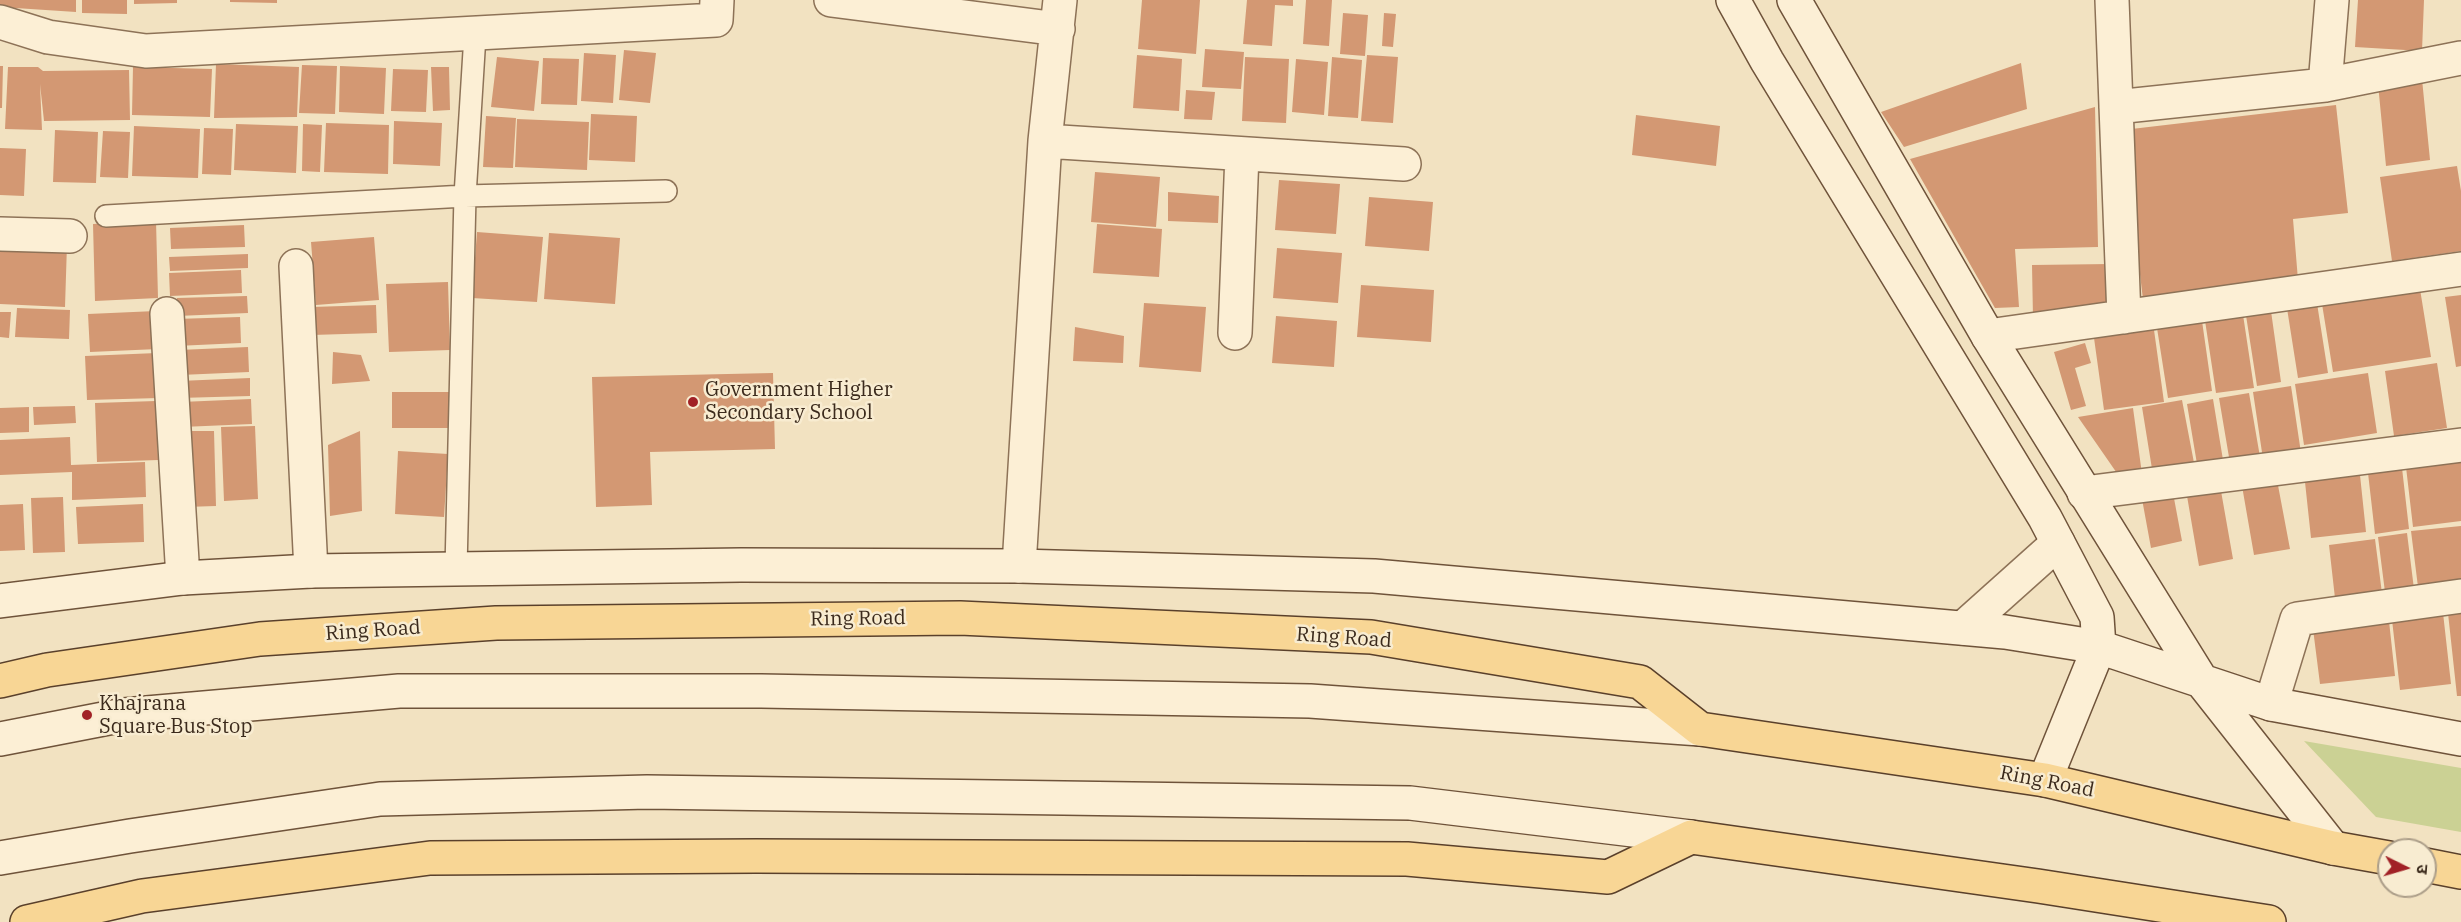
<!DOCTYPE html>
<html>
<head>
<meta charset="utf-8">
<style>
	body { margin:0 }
	#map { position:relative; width:2461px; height:922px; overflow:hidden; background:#f2e2c1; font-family:"IBM Plex Serif","Noto Sans Devanagari",serif }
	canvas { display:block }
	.north { position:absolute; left:2377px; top:838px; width:60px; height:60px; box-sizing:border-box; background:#f8ecd1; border:2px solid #ac9e89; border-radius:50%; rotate:95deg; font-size:16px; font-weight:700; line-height:24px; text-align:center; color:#3b2a1c }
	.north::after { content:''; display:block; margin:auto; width:21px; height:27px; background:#a12126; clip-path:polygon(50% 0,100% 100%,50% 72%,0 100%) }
</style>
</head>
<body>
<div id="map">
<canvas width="2461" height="922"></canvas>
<div class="north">उ</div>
</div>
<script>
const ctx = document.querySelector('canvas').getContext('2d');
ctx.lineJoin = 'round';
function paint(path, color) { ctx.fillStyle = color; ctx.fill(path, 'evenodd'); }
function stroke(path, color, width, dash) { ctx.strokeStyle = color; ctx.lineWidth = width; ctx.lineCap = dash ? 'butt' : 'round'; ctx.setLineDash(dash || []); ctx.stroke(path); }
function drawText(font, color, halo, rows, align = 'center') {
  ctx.font = font + ' "IBM Plex Serif",serif'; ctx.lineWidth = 5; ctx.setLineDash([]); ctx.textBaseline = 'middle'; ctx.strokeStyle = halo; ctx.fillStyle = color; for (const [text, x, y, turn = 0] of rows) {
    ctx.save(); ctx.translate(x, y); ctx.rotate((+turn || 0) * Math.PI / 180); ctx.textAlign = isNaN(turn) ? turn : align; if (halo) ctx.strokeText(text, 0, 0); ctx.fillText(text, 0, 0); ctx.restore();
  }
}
paint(new Path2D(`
	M2304,741l157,27v64l-85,-15z`), '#cbd194');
paint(new Path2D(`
	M0,0h76v12l-76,-5z
	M82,0h45v14l-45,-1z
	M134,0h43v3l-43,1z
	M230,0h47v3l-47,-1z
	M1142,0h58l-4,54 -58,-5z
	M1247,0h46v6l-18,-1 -3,41 -29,-2z
	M1306,0h26l-3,46 -26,-2z
	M2358,0h66l-2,51 -67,-4z
	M1343,13l25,2 -3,41 -25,-2z
	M1384,13l12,1 -3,33 -11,-1z
	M1205,49l39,3 -3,37 -39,-2z
	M624,50l32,3 -6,50 -31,-3z
	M584,53l32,2 -3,48 -32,-2z
	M1137,55l45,4 -3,52 -46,-3z
	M1367,55l31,2 -5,66 -32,-2z
	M497,57l42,4 -5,50 -43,-4z
	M1245,57l44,2 -3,64 -44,-2z
	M1332,57l30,3 -4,58 -30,-2z
	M543,58l36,1 -2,46 -36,-1z
	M1296,59l32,3 -4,53 -32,-3z
	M2021,63l6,46 -123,38 -23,-35z
	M216,64l83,3 -2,50 -83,1z
	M302,65l35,1 -2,48 -36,-1z
	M0,66h3l-1,42h-2z
	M340,66l46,2 -2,46 -45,-2z
	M8,67h30l5,4 86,-1 1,50 -86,1 -4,-37 2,46 -37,-1z
	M133,67l79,2 -2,48 -78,-2z
	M431,67h18l1,43 -17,1z
	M393,69l35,1 -2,42 -35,-1z
	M2422,79l8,81 -44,6 -8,-82z
	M1186,90l29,2 -3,28 -28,-1z
	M2336,105l12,108 -55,6 5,61 -154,28 -21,-178z
	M2095,107l3,140 -83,2 4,58 -24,1 -85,-149z
	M591,114l46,2 -2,46 -46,-2z
	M1636,115l84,11 -4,40 -84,-11z
	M486,116l30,2 -3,50 -30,-1z
	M517,119l72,3 -2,48 -72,-3z
	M394,121l48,2 -2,43 -47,-2z
	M326,123l63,2 -1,49 -64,-2z
	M236,124l62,2 -2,47 -62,-3z
	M303,124l19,1 -2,47 -18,-1z
	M134,126l66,3 -2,49 -66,-2z
	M204,128l29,1 -2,46 -29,-1z
	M55,130l43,2 -2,51 -43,-1z
	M103,131l27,1 -2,46 -28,-1z
	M0,148l26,1 -2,47 -24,-1z
	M2457,166l4,25v60l-69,10 -12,-84z
	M1095,172l65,5 -4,50 -65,-5z
	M1279,180l61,4 -4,50 -61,-4z
	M1168,192l51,4 -1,27 -50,-2z
	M1369,197l64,5 -4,49 -64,-5z
	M156,221l2,77 -63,3 -2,-77z
	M1097,224l65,5 -3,48 -66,-4z
	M244,225l1,22 -74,2 -1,-21z
	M477,232l66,5 -6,65 -65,-4z
	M549,233l71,5 -5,66 -71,-5z
	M374,237l5,63 -63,5 -5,-63z
	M0,241l67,3 -2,63 -65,-3z
	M1277,248l65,5 -4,50 -65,-5z
	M248,254v14l-78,3 -1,-14z
	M2110,264l1,44 -78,10 -1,-53z
	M241,270l1,23 -72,3 -1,-23z
	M448,282l2,68 -61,2 -3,-68z
	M1361,285l73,5 -3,52 -74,-5z
	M2420,289l11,68 -98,15 -11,-68z
	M2461,295v71l-5,1 -11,-70z
	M247,296l1,17 -71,3v-18z
	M2316,297l12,76 -30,5 -12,-76z
	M1144,303l62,4 -5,65 -62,-5z
	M2270,304l11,78 -24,4 -12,-77z
	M376,305l1,28 -65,2 -1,-28z
	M17,308l53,2 -1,29 -54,-2z
	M2242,308l12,80 -38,5 -12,-79z
	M156,311l2,38 -68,3 -2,-38z
	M0,312h11l-2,26 -9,-1z
	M1276,316l61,5 -3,46 -62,-4z
	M240,317l1,26 -65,3 -1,-27z
	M2202,321l10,70 -44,7 -11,-70z
	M1075,327l49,9 -1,27 -50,-2z
	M2154,330l10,72 -60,8 -10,-72z
	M2085,343l6,20 -16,5 11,38 -15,4 -17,-58z
	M248,347l1,25 -69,3 -1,-25z
	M333,352l28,3 9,26 -38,3z
	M157,353l2,45 -72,2 -2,-44z
	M2437,363l10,65 -53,8 -9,-65z
	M773,373l2,76 -125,3 2,53 -56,2 -4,-130z
	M2368,373l9,60 -73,12 -9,-61z
	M250,378v18l-71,2v-17z
	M2291,386l10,67 -38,6 -10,-67z
	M392,392h57v36h-57z
	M2249,393l11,64 -30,6 -11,-65z
	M251,399l1,25 -70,3 -1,-25z
	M2213,399l10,61 -26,4 -10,-60z
	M2182,400l13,68 -42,7 -11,-68z
	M156,401l2,59 -61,2 -2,-59z
	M75,406l1,17 -42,2 -1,-18z
	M29,407v25l-29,1v-25z
	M2133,408l9,66 -21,5 -43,-62z
	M255,426l3,73 -34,2 -3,-74z
	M182,431h32l2,75 -31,1z
	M360,431l2,80 -32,5 -2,-71z
	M70,437l1,28 74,-3 1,35 -74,3v-28l-72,3v-35z
	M398,451l50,3 -4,63 -49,-3z
	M2461,460v61l-48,6 -7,-60z
	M2402,468l7,61 -34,5 -7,-61z
	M2360,475l6,57 -55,6 -6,-56z
	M2277,480l13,69 -36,6 -12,-69z
	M2221,491l12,68 -34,7 -12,-70z
	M2173,493l9,48 -31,7 -9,-49z
	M63,497l2,55 -32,1 -2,-55z
	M23,504l2,46 -25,1v-46z
	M143,504l1,38 -66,2 -2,-37z
	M2461,526v64l-42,5 -8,-64z
	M2407,533l8,64 -29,3 -8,-63z
	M2375,539l8,62 -47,6 -7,-62z
	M2461,602v94h-4l-10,-92z
	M2442,604l9,80 -51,6 -9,-79z
	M2388,612l7,64 -75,8 -8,-63z`), '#d39873');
const lane = new Path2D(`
	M106,216l359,-20 201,-5
	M456,568l9,-372 10,-161`);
const street = new Path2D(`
	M831,0l227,29
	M2112,0l12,317
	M0,22l48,15 98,14 570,-31 1,-20
	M2325,85l7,-85
	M2116,107l209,-22 136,-27
	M1045,141l359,23
	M0,234l70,2
	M296,266l15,305
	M167,314l16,264
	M1235,333l7,-179
	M1988,336l473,-67
	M2084,493l377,-48
	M1019,566l26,-425 15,-141
	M1963,628l95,-85
	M2271,704l26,-85 164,-23`);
const secondary = new Path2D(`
	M1733,0l34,61 278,457 52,99 2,30 -54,133
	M1794,0l194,336 215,347 130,165
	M0,601l183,-23 128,-7 430,-6 278,1 355,10 631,56 94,15 172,57 190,35
	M0,739l124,-24 275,-24h362l549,10 390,28
	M0,858l130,-22 250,-37 267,-7 763,11 281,34`);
const primary = new Path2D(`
	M0,681l47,-11 213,-31 236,-16 464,-5 411,19 269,45 60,47 345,51 288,68 56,10
	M2425,865l36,7
	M27,922l115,-26 288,-38 326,-2 651,3 201,18 83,-40 347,49 231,36`);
stroke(lane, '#8d7257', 24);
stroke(street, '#8d7257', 36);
stroke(secondary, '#6f533a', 36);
stroke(primary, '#5a402b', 36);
stroke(lane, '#fcefd5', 21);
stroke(street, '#fcefd5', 33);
stroke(secondary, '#fcefd5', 33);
stroke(primary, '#f8d695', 33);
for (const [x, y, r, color] of [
	[693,402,6,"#a12126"],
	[87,715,6,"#a12126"]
]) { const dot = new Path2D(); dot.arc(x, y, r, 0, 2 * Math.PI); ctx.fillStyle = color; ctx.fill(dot); stroke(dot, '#f8ecd1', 2); }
drawText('20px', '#3b2a1c', '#f8ecd1', [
	["Government Higher",705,390],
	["Secondary School",705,413],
	["Khajrana",99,704],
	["Square Bus Stop",99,727]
], 'left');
drawText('20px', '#3b2a1c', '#f8ecd1', [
	["Ring Road",858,619,-1],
	["Ring Road",373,631,-4],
	["Ring Road",1344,638,4],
	["Ring Road",2047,782,11]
]);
</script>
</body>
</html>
